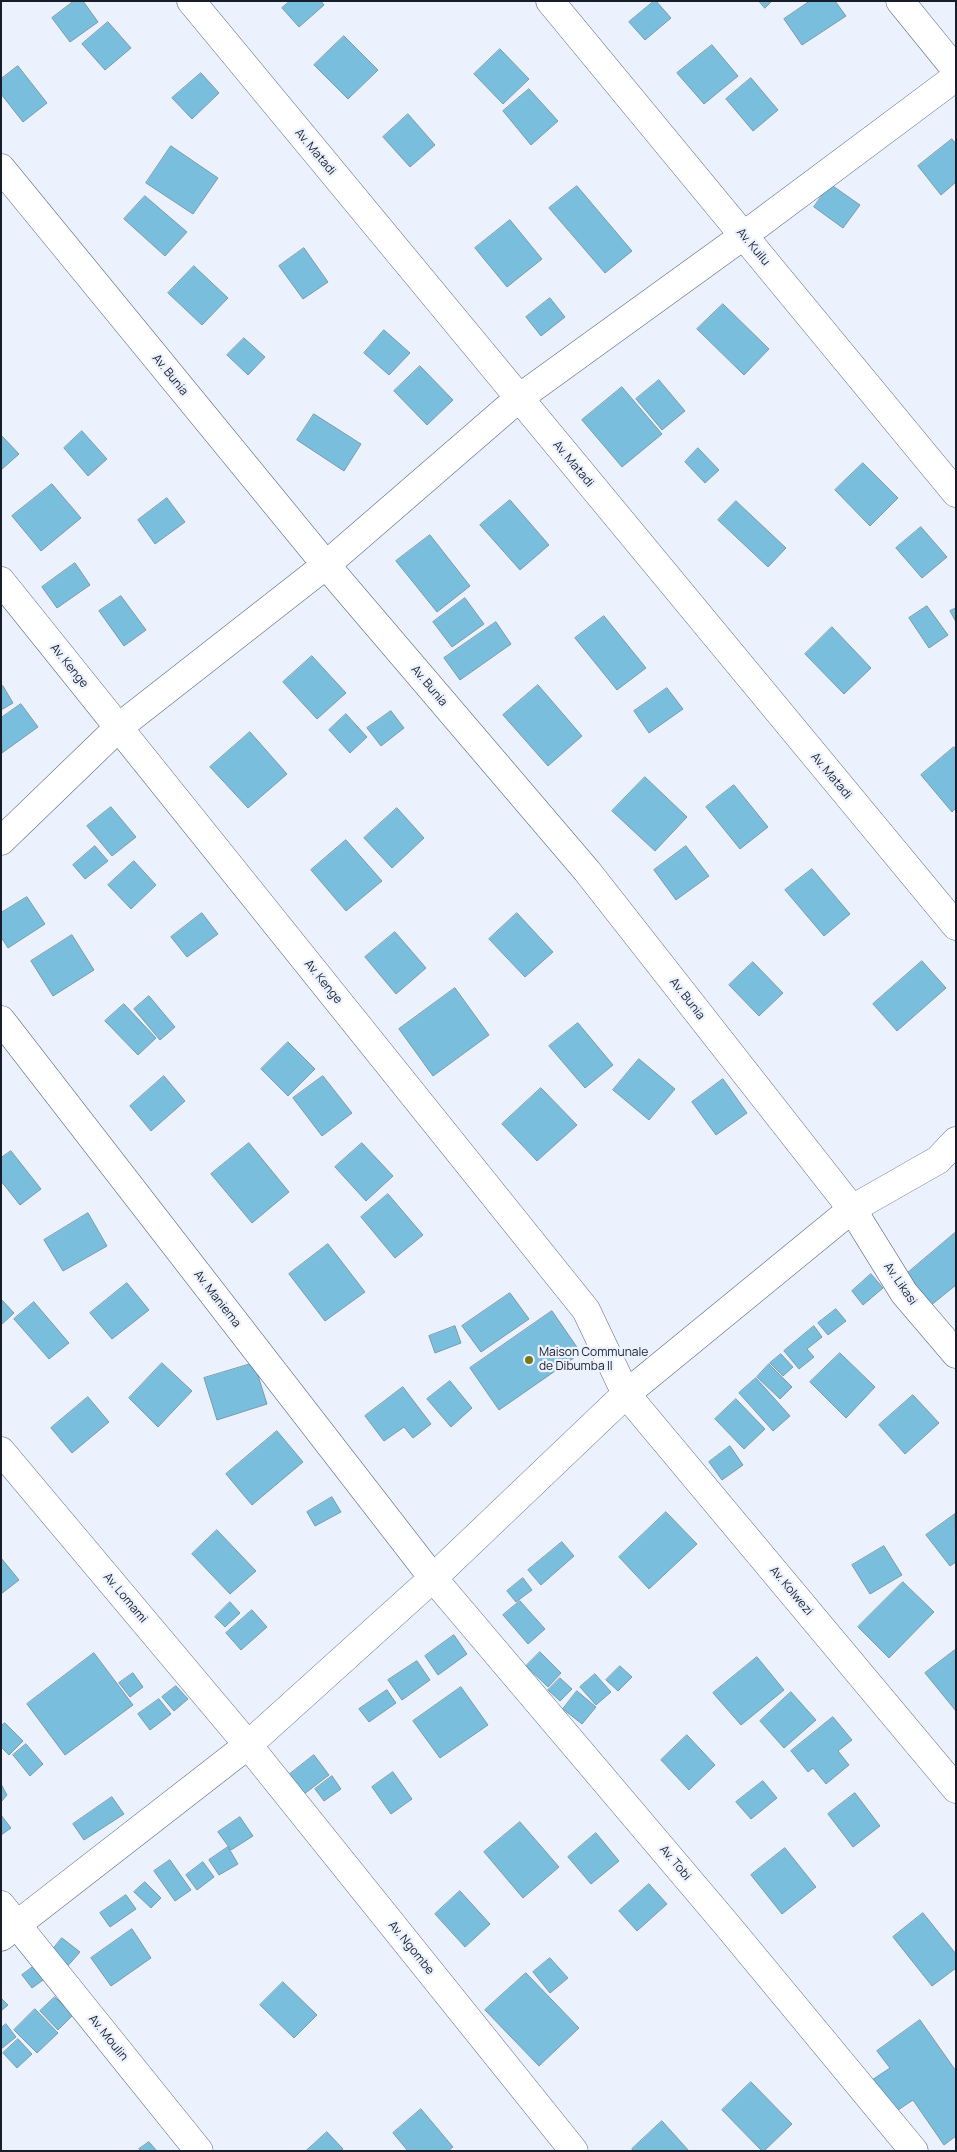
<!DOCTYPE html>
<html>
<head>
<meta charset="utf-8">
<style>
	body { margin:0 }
	#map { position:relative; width:957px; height:2152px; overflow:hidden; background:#ebf2fe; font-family:Manrope,sans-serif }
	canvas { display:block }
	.frame { position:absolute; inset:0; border:2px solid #181e29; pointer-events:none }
</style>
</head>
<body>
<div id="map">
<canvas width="957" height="2152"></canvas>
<div class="frame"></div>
</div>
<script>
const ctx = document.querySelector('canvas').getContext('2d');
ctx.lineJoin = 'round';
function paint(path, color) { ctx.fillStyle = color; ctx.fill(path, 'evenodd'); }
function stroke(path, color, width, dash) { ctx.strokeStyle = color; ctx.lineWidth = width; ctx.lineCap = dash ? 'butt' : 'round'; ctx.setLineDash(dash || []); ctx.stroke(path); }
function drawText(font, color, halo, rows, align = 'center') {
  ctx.font = font + ' Manrope,sans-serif'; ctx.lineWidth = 4.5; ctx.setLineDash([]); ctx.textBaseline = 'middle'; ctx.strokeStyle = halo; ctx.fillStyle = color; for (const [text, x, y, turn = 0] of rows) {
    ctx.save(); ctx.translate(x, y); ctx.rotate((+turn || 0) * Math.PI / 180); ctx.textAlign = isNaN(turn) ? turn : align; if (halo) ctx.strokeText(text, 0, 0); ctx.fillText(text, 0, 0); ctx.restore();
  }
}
const building = new Path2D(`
	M74,1h9l15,21 -28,20 -18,-24z
	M290,1h31l3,4 -25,22 -17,-19z
	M654,1h2l15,17 -26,22 -16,-18z
	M759,1h13l-7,7z
	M810,1h25l11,15 -44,29 -18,-26z
	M108,22l23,26 -26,22 -23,-26z
	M344,36l34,34 -30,29 -34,-34z
	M712,45l26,31 -34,28 -27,-31z
	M500,49l29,30 -26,25 -29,-30z
	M18,66l29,37 -24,19 -22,-28v-15z
	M201,73l18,20 -27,26 -20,-21z
	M751,78l27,32 -25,21 -27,-32z
	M529,89l29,32 -27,24 -28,-34z
	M408,114l27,31 -25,22 -27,-30z
	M952,139l4,5v38l-15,13 -23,-29z
	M171,146l47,32 -25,36 -47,-31z
	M830,184l30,21 -17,23 -29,-21z
	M577,186l55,65 -27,22 -56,-65z
	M145,196l42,36 -22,24 -41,-37z
	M510,220l32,39 -35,28 -32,-39z
	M304,248l24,34 -25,17 -24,-33z
	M194,266l34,32 -26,27 -34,-32z
	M550,298l15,19 -24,19 -15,-19z
	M723,304l46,45 -25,26 -47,-46z
	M384,330l26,23 -21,22 -25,-22z
	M244,338l21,19 -17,18 -21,-20z
	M420,366l33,34 -26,25 -33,-34z
	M659,380l26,31 -23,19 -26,-31z
	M622,387l40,47 -40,33 -40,-47z
	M314,414l47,30 -17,27 -47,-31z
	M82,431l25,28 -19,17 -24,-28z
	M1,435l18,19 -18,16z
	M698,448l21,22 -14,13 -20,-21z
	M863,463l35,35 -28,28 -35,-36z
	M52,484l29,34 -40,33 -29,-35z
	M167,498l18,24 -30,22 -17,-24z
	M510,500l39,45 -29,25 -40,-45z
	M736,501l50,47 -18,19 -50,-47z
	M921,527l26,30 -25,21 -26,-30z
	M430,535l40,51 -33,26 -41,-51z
	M75,563l15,22 -33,23 -15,-21z
	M121,596l25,34 -22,16 -25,-35z
	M465,598l19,26 -32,23 -19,-25z
	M927,606l21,29 -19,13 -20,-30z
	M956,608v14l-6,-11z
	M604,616l42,52 -29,22 -42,-52z
	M496,622l15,22 -51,36 -16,-22z
	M832,627l39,41 -27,26 -39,-40z
	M312,656l34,37 -29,26 -34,-37z
	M538,685l44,51 -34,30 -45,-51z
	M3,686l10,17 -12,7v-23z
	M667,688l16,21 -34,24 -15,-22z
	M21,704l17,23 -36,26 -1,-35z
	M391,711l13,17 -23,18 -14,-18z
	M346,714l21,23 -17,16 -21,-23z
	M250,732l37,42 -39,34 -38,-41z
	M954,747l2,3v58l-4,4 -31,-37z
	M645,777l42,40 -32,34 -43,-40z
	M734,785l34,42 -28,22 -34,-42z
	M111,807l25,30 -24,19 -25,-30z
	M397,808l27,30 -32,30 -28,-30z
	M346,840l36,41 -36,30 -35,-41z
	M95,846l13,15 -23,18 -12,-14z
	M686,846l23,30 -33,24 -22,-30z
	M134,861l22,24 -25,24 -23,-24z
	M812,869l38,45 -26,22 -39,-46z
	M27,897l18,27 -37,24 -7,-11v-24z
	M202,913l16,21 -31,23 -16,-20z
	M517,913l36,39 -28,25 -36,-38z
	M395,932l31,36 -30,26 -31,-37z
	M72,935l22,35 -41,26 -22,-35z
	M922,961l24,27 -49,43 -24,-27z
	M753,962l30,31 -24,23 -30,-31z
	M455,988l34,47 -56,41 -34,-47z
	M149,996l26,31 -15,13 -26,-31z
	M124,1004l32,34 -18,17 -33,-34z
	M578,1023l35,42 -28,23 -36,-42z
	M288,1042l27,27 -27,27 -27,-27z
	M639,1059l36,30 -26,31 -36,-30z
	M164,1076l21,25 -34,30 -21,-25z
	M323,1076l29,37 -30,23 -29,-38z
	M723,1079l24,34 -31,22 -24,-33z
	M541,1088l36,37 -40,36 -35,-37z
	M249,1143l40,49 -37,31 -41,-49z
	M362,1143l31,33 -27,25 -31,-34z
	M11,1151l30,38 -21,16 -19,-24v-23z
	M388,1194l35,41 -28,23 -34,-41z
	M88,1213l19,33 -44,25 -19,-31z
	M956,1232v53l-26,21 -26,-30z
	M328,1244l37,48 -40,29 -36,-47z
	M871,1274l12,14 -20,17 -11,-14z
	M127,1283l22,27 -37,29 -22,-26z
	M510,1293l19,26 -48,33 -19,-26z
	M1,1299l13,14 -13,12z
	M34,1302l35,41 -20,16 -35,-40z
	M836,1309l10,12 -18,14 -10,-12z
	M552,1311l29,42 -82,57 -29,-42z
	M455,1326l6,17 -26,10 -6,-17z
	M814,1326l8,11 -15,12 7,8 -15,12 -15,-18z
	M840,1353l35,34 -29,31 -36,-36z
	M781,1354l12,13 -10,9 -13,-13z
	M162,1363l30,28 -34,36 -29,-29z
	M254,1363l13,41 -50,16 -13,-42z
	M769,1364l23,23 -12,12 -23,-22z
	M756,1378l34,38 -17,15 -34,-38z
	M450,1381l22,27 -21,19 -24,-28z
	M403,1387l28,37 -18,14 -9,-11 -20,14 -19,-25z
	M913,1395l26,28 -34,31 -26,-29z
	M88,1397l21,25 -37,31 -21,-25z
	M736,1399l29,30 -21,20 -29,-30z
	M277,1431l26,31 -51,43 -26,-31z
	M730,1446l13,19 -21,15 -13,-18z
	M332,1497l9,15 -26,14 -8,-14z
	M666,1512l31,32 -48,45 -30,-32z
	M955,1514l1,48 -6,4 -24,-31z
	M217,1530l39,41 -26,23 -38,-40z
	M562,1542l12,14 -33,29 -13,-15z
	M884,1546l18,29 -32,19 -18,-29z
	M1,1558l18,22 -18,14z
	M523,1578l9,12 -16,12 -9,-11z
	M903,1582l31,30 -45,46 -31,-31z
	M520,1601l25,28 -17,15 -25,-29z
	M230,1602l10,11 -15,14 -10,-10z
	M252,1610l15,17 -26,23 -15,-17z
	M454,1635l13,19 -29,21 -13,-19z
	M955,1650l1,1v60l-31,-38z
	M540,1652l21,21 -13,14 -22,-21z
	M94,1653l39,52 -68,50 -38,-51z
	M757,1657l27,33 -43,35 -28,-32z
	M417,1661l13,19 -28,20 -14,-20z
	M620,1666l12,11 -14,14 -12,-11z
	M133,1673l10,14 -13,10 -11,-14z
	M595,1674l16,18 -15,13 -16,-18z
	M560,1678l12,11 -12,12 -12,-11z
	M176,1686l12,13 -14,12 -12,-14z
	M461,1687l27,38 -48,33 -27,-37z
	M387,1690l9,13 -27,19 -10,-13z
	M577,1691l19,16 -14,17 -19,-15z
	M791,1692l25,28 -32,28 -24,-27z
	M159,1699l12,15 -21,16 -12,-16z
	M833,1717l19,23 -14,11 11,14 -23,19 -13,-16 -5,4 -17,-21z
	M5,1723l18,18 -14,14 -8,-8v-21z
	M687,1735l28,30 -26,25 -28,-30z
	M26,1744l17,20 -13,12 -17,-21z
	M314,1755l15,20 -34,26 -14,-20z
	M393,1772l19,27 -21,15 -19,-27z
	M332,1776l9,13 -17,12 -9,-12z
	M763,1781l14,17 -26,21 -15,-17z
	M1,1784l6,11 -6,7z
	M855,1793l25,33 -27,21 -25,-33z
	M112,1797l12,17 -40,26 -11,-16z
	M1,1815l10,13 -10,7z
	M240,1817l13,19 -22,14 -13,-18z
	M520,1822l39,45 -36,31 -39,-46z
	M596,1833l23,28 -28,23 -23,-27z
	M228,1847l10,17 -19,11 -10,-15z
	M785,1848l31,39 -34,27 -31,-39z
	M170,1860l21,30 -16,11 -21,-30z
	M203,1862l11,15 -17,13 -11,-15z
	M145,1882l16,16 -10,10 -17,-16z
	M649,1884l18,20 -30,27 -18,-20z
	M460,1891l30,33 -25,23 -30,-33z
	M126,1895l10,14 -26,18 -10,-14z
	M923,1913l33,41v14l-24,18 -39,-49z
	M132,1929l19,29 -40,28 -20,-28z
	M62,1938l18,14 -15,17 -17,-14z
	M550,1958l18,20 -18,15 -17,-21z
	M41,1961l9,14 -18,13 -10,-13z
	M526,1973l53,55 -40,38 -54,-56z
	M283,1982l34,33 -23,23 -34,-33z
	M55,1997l18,18 -15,15 -18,-19z
	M1,1998l7,7 -7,6z
	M35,2009l23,24 -21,20 -23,-23z
	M920,2020l36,51v65l-12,9 -31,-45 -18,12 -23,-32 18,-12 -13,-17z
	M6,2024l10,13 -15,12v-21z
	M18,2039l14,15 -15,14 -14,-15z
	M751,2082l41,42 -28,27h-2l-40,-41z
	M421,2109l32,38 -5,4h-40l-15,-18z
	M662,2121l27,30h-55l-2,-2z
	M327,2132l16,17 -2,2h-35z
	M149,2142l8,9h-16l-2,-2z`);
paint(building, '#7abede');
stroke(building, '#799aab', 1);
const street = new Path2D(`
	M191,1l765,925
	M550,1l406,492
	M900,1l56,69
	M1,168l325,397 261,306 265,338 52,84 52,61
	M1,581l585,729 40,84 330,395
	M1,841l118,-114 207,-162 193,-167 224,-162 213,-159
	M1,1020l432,558 294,347 187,226
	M1,1451l247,294 326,406
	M1,1905l198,246`);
const highway = new Path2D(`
	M1,1937l247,-192 185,-167 193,-184 226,-185 86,-49 18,-19`);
stroke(street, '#5a6983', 29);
stroke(highway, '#5a6983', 29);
stroke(street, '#fff', 28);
stroke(highway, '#fff', 28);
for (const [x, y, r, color] of [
	[529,1360,5,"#7b761a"]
]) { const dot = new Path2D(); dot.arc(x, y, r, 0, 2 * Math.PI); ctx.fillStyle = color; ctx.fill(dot); stroke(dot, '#ebf2fe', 2); }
drawText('12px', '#181e29', '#ebf2fe', [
	["Av. Matadi",315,152,50],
	["Av. Kuilu",753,247,50],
	["Av. Bunia",170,375,51],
	["Av. Matadi",573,464,50],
	["Av. Kenge",69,666,51],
	["Av. Bunia",429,686,50],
	["Av. Matadi",831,776,50],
	["Av. Kenge",323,982,51],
	["Av. Bunia",687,999,52],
	["Av. Likasi",900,1284,55],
	["Av. Maniema",217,1299,52],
	["Av. Kolwezi",791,1591,50],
	["Av. Lomami",125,1598,50],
	["Av. Tobi",675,1863,50],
	["Av. Ngombe",411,1948,51],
	["Av. Moulin",108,2038,51]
]);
drawText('12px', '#181e29', '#ebf2fe', [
	["Maison Communale",539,1353],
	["de Dibumba II",539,1367]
], 'left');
</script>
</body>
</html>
